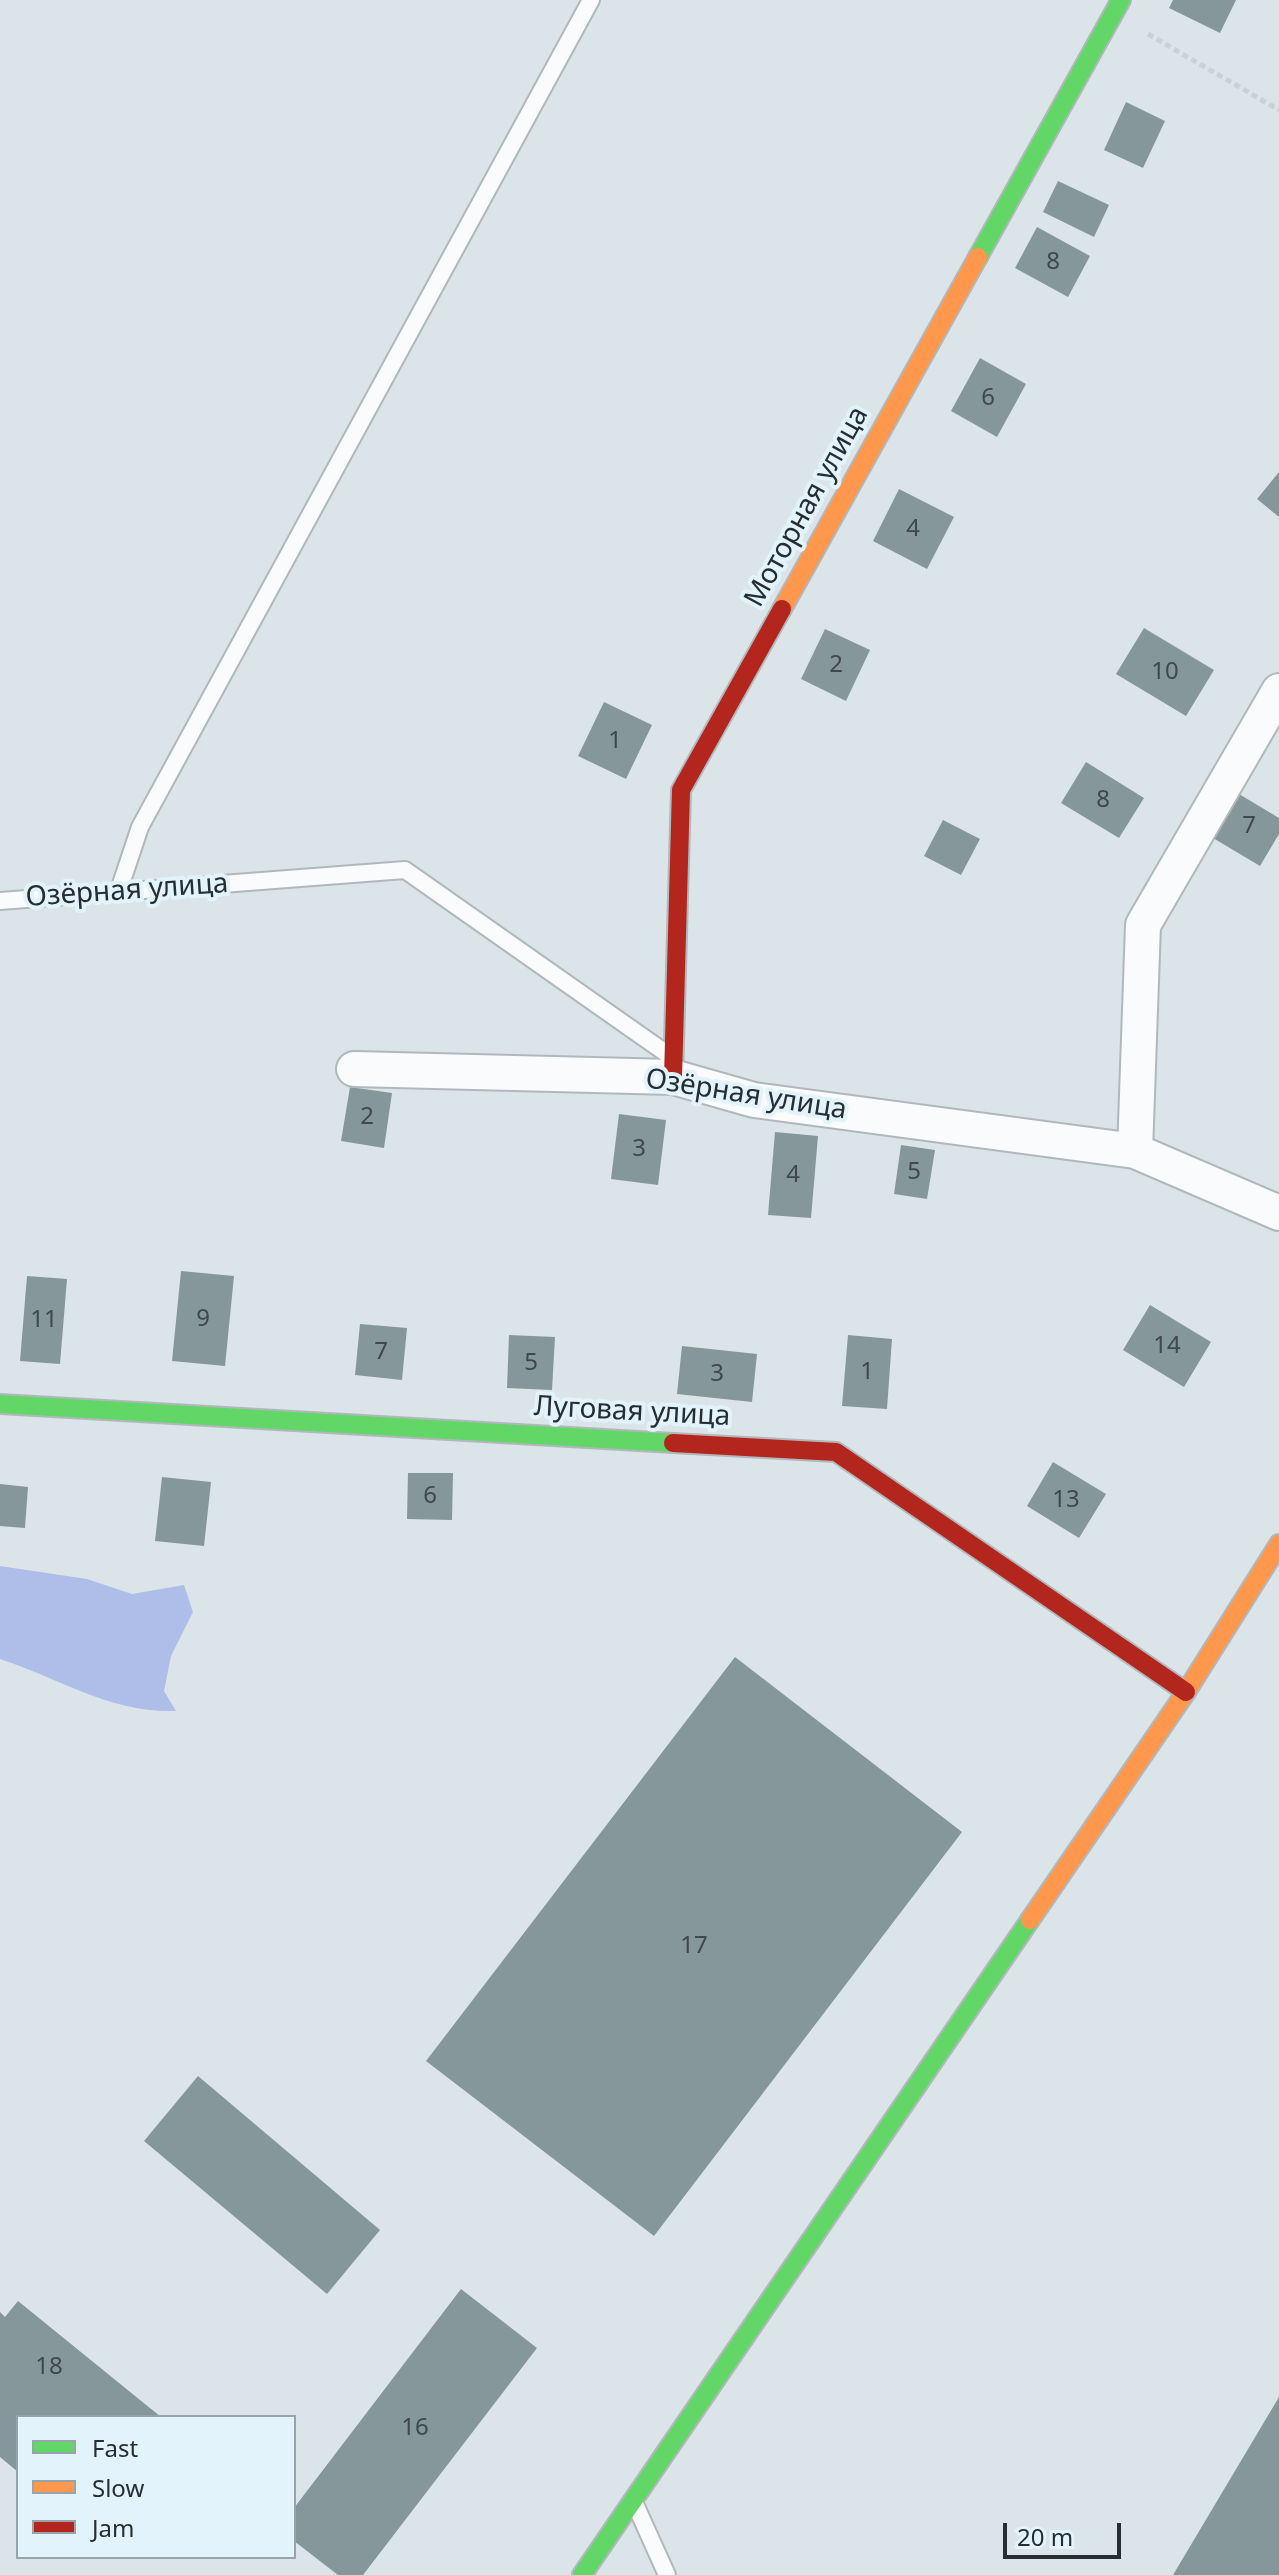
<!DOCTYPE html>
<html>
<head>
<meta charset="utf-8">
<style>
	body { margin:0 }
	#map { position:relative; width:1279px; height:2575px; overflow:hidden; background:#dbe4e9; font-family:"Noto Sans",sans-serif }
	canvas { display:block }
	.legend { position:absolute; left:16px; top:2415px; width:280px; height:144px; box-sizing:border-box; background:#e2f3fc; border:2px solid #97a4ab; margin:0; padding:10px 14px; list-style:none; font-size:24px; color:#272e31 }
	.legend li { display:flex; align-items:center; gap:16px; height:40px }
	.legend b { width:40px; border:2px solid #97a4ab }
	.scale { position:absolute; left:1003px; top:2523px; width:118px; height:36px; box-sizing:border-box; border:4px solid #272e31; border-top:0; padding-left:10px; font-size:24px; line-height:28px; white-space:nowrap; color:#272e31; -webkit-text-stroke:6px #e2f3fc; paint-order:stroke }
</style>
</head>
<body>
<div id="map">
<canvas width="1279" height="2575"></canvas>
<ul class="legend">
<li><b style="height:10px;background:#63d668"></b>Fast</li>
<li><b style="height:10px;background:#ff974d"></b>Slow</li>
<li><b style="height:10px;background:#b3261e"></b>Jam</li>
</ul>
<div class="scale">20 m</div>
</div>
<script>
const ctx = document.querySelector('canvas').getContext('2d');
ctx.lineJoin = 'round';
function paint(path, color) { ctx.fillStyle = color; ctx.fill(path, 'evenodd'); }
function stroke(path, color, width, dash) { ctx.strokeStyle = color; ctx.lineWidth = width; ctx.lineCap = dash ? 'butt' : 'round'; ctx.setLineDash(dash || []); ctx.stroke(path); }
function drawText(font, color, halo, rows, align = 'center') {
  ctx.font = font + ' "Noto Sans",sans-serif'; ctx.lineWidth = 8; ctx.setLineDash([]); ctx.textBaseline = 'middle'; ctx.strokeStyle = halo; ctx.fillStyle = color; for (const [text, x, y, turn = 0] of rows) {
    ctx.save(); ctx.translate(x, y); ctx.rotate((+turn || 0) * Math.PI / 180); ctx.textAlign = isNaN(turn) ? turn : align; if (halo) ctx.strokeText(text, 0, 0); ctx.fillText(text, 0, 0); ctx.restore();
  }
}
paint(new Path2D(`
	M0,1566l87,13 45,15 52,-9 9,27 -22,44 -7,35 12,20c-66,2 -115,-32 -176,-52z`), '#afbee8');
paint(new Path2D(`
	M1173,0h63l-16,33 -51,-25z
	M1126,102l39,19 -22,47 -39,-18z
	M1058,181l51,24 -15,32 -51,-25z
	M1037,227l53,29 -22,41 -53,-29z
	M980,358l46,26 -29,53 -46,-26z
	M1279,472v45l-22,-18z
	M899,489l55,28 -27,52 -54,-28z
	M1144,628l70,42 -28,46 -70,-42z
	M825,629l45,21 -24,51 -45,-22z
	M604,702l48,23 -26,54 -48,-23z
	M1086,762l58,36 -25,40 -58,-35z
	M1239,794l40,24v16l-19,32 -47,-28z
	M943,820l37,19 -19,36 -37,-19z
	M350,1087l42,6 -8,55 -43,-7z
	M619,1114l47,6 -8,65 -47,-6z
	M775,1132l43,4 -7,82 -43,-3z
	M901,1145l34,5 -8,49 -33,-5z
	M181,1271l53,5 -9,90 -53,-5z
	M27,1276l40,3 -7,85 -40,-3z
	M1150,1305l61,37 -27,45 -61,-37z
	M360,1324l47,4 -5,52 -47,-5z
	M509,1335l46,2 -3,53 -45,-2z
	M848,1335l44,4 -5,70 -45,-3z
	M682,1346l75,8 -5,48 -75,-8z
	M1053,1462l53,32 -27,44 -52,-32z
	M408,1473h45l-1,47 -45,-1z
	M162,1477l49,5 -7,64 -49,-5z
	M0,1484l28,3 -3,41 -25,-2z
	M735,1657l227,175 -308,404 -228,-175z
	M198,2076l182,154 -53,64 -183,-153z
	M461,2289l76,59 -174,227h-25l-44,-34v-33z
	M18,2301l143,116h-143v55l-18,-15v-145l5,5z
	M1279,2397v178h-106z`), '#86979b');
const lane = new Path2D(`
	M118,893l22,-66 451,-827
	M0,901l405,-31 265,186
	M635,2504l32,71`);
const street = new Path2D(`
	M354,1069l319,8 81,23 381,51 144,62
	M1135,1151l8,-226 136,-234`);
const fast = new Path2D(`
	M978,257l143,-257
	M0,1404l673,39
	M582,2575l448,-655`);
const slow = new Path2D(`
	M782,609l196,-352
	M1030,1920l156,-228 93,-148`);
const jam = new Path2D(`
	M673,1077l8,-287 101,-181
	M673,1443l163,9 350,240`);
stroke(lane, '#b1b8bc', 20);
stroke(street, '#b1b8bc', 38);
stroke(fast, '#b1b8bc', 22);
stroke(slow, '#b1b8bc', 22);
stroke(jam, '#b1b8bc', 22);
stroke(new Path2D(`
	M1148,34l131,76`), '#cdd0d2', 5, [6, 4]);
stroke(lane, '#fafbfc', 16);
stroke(street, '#fafbfc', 34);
stroke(fast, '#63d668', 18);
stroke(slow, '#ff974d', 18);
stroke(jam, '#b3261e', 18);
drawText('24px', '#3f484c', null, [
	["8",1053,262],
	["6",988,398],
	["4",913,529],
	["2",836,665],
	["10",1165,672],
	["1",615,741],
	["8",1103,800],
	["7",1249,826],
	["2",367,1117],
	["3",639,1149],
	["5",914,1172],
	["4",793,1175],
	["9",203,1319],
	["11",44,1320],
	["14",1167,1346],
	["7",381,1352],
	["5",531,1363],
	["1",867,1372],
	["3",717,1374],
	["6",430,1496],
	["13",1066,1500],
	["17",694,1946],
	["18",49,2367],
	["16",415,2428]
]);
drawText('28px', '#272e31', '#e2f3fc', [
	["Моторная улица",807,507,-61],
	["Озёрная улица",127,891,-4],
	["Озёрная улица",746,1095,9],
	["Луговая улица",632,1412,3]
]);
</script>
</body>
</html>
